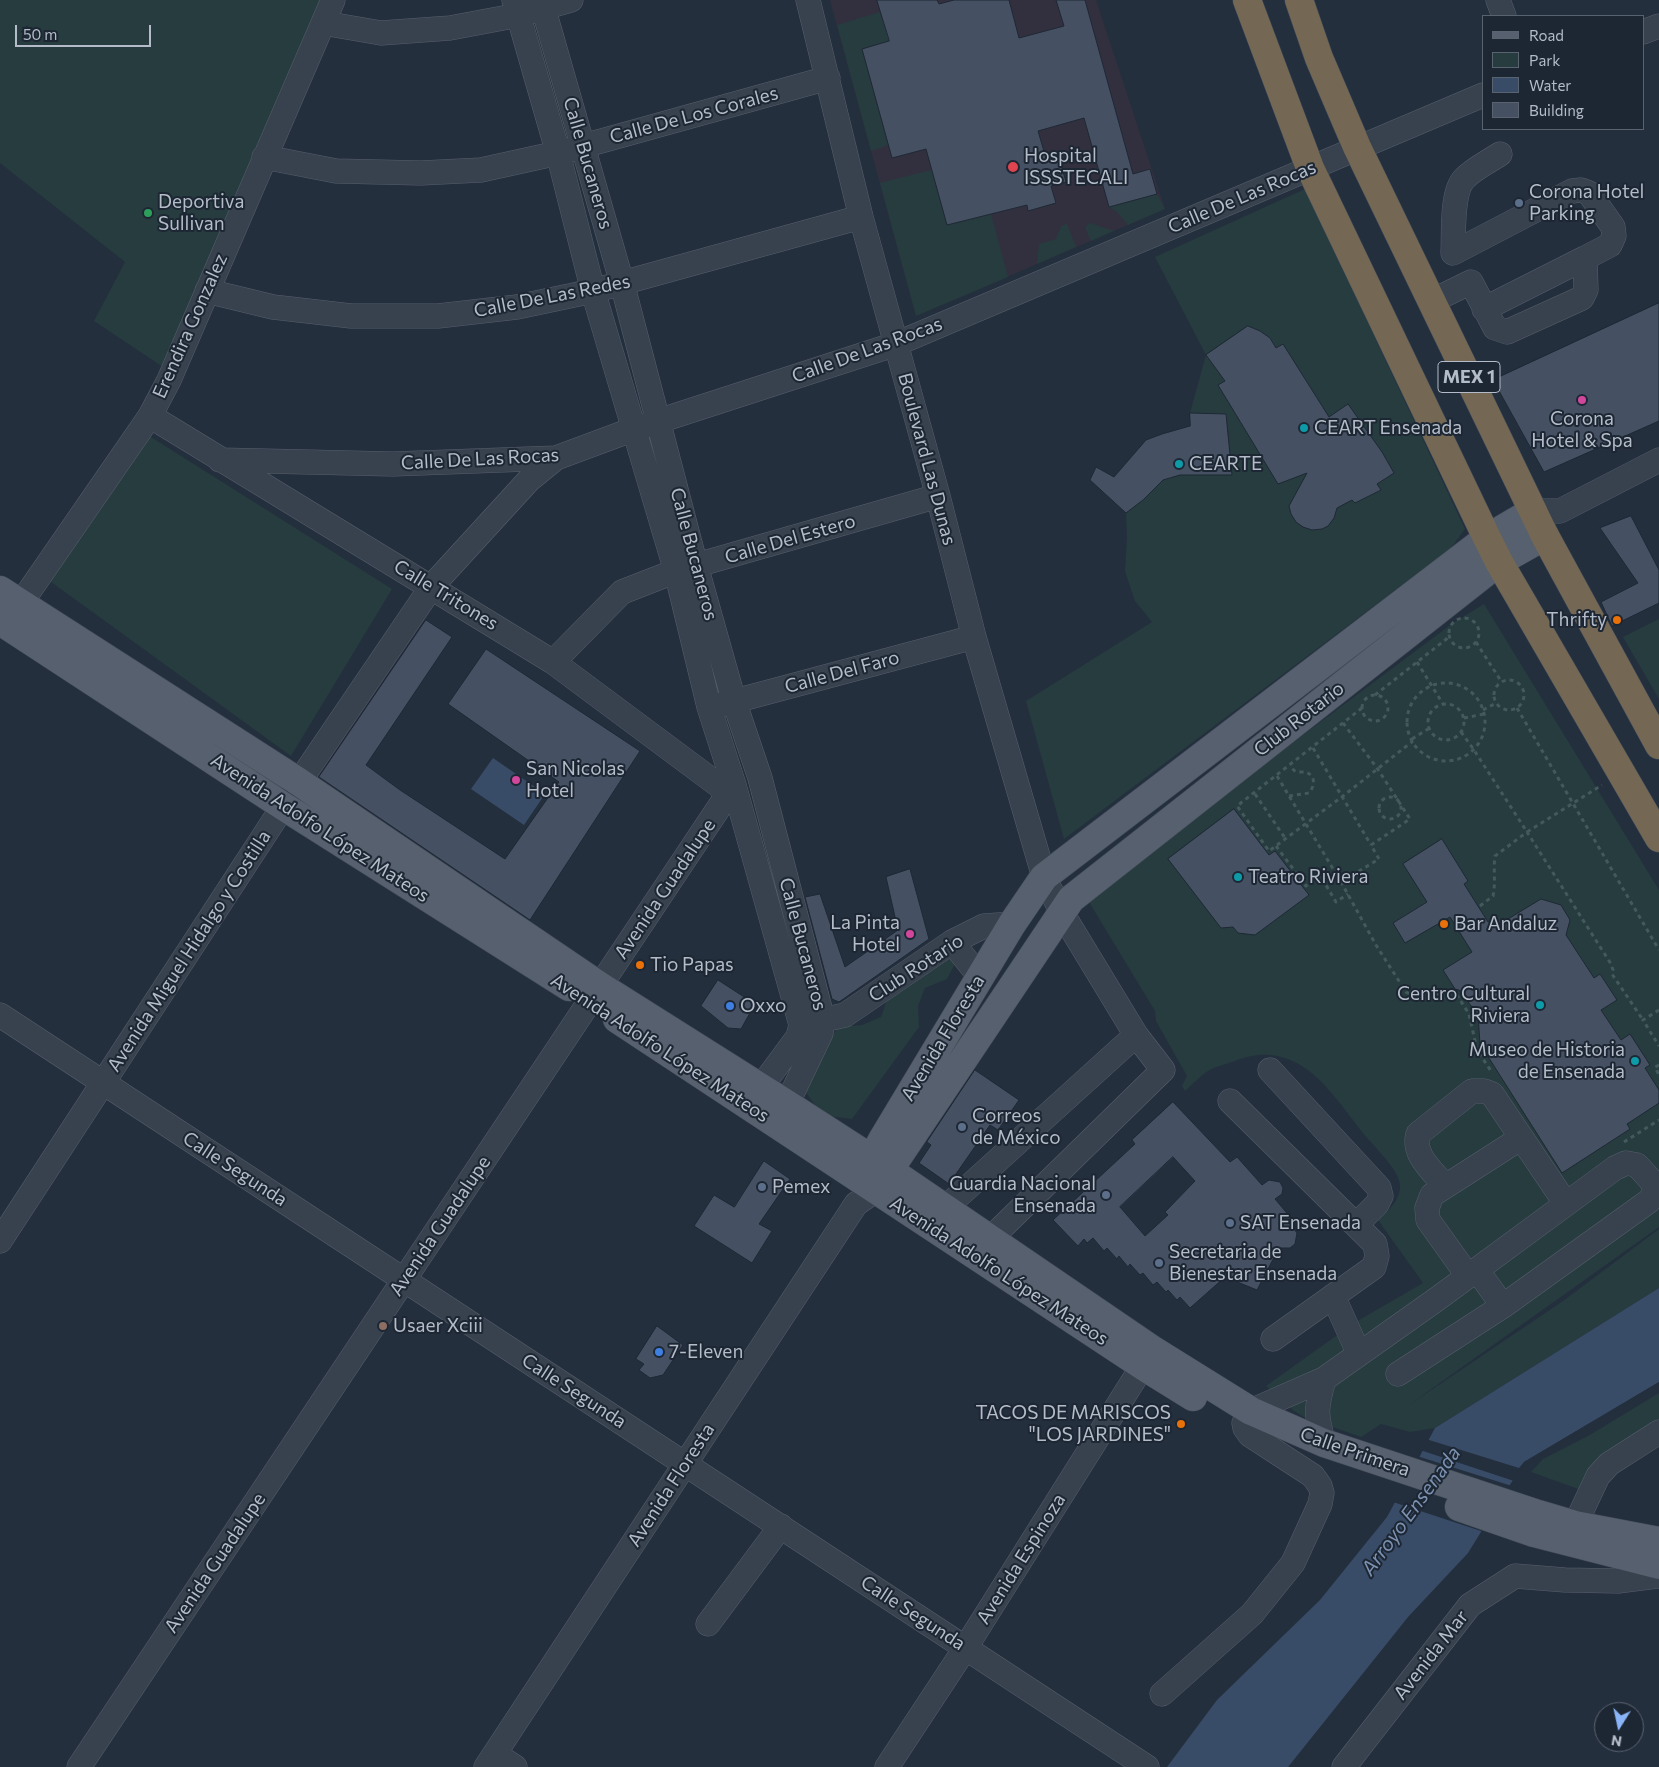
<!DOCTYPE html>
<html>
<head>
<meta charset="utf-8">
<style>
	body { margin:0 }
	#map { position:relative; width:1659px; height:1767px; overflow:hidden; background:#242f3e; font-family:Commissioner,sans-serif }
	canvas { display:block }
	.legend { position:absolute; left:1482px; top:15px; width:162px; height:115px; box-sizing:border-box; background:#1d2633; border:1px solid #59626f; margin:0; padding:6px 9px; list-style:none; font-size:15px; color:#b4bcc9 }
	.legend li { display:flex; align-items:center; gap:10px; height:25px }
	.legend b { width:25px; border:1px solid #59626f }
	.north { position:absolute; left:1594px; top:1702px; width:50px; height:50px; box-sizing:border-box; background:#1d2633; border:1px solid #59626f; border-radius:50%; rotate:190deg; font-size:14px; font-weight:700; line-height:20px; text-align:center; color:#b4bcc9 }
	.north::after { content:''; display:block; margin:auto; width:18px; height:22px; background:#8ab4f8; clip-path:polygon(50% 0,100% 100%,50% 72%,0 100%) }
	.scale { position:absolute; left:15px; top:25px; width:136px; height:22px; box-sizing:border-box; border:2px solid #b4bcc9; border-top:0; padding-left:6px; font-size:15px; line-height:18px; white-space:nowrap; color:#b4bcc9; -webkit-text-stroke:4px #1d2633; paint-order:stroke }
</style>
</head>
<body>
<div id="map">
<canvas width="1659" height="1767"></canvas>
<ul class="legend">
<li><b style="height:6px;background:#56606e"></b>Road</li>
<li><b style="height:14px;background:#263c3f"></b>Park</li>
<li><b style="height:14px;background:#394c67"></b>Water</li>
<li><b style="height:14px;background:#455162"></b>Building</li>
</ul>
<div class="north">N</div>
<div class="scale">50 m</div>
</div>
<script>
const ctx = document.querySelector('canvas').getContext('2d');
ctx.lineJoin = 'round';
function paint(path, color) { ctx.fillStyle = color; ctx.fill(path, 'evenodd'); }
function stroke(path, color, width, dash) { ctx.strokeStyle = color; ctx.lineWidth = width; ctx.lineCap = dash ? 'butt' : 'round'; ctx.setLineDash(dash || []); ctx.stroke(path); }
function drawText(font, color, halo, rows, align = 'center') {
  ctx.font = font + ' Commissioner,sans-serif'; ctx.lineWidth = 4; ctx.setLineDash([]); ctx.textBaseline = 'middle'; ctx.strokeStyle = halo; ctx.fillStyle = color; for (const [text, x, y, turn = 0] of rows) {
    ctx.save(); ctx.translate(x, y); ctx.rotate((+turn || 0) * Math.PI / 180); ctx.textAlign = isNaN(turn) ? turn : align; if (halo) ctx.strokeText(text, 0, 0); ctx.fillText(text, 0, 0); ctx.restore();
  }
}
paint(new Path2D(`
	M830,0h266l69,209 -249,107z`), '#32303f');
paint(new Path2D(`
	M0,0h322l-153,371 -75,-50 31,-59 -125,-99z
	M880,12l5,14 18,-4 4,14 -45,13 26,96 -17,6 -34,-126z
	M932,170l15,55 44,-11 17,63 -92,39 -36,-133z
	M1305,189l160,340 -14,19 -387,291 -38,-138 126,-79 -17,-21 -10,-30 2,-35 -1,-23 17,-13 20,-20 17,-5h52l-4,-45 -4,-16 -34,-1 16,-58 -51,-98z
	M1157,194l8,15 -37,16 -11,-13 -8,-5z
	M1090,223l24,8 -23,10 -6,-14z
	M1067,224l9,23 -39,17 2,-20 17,-5 5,-13z
	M143,432l249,157 -101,167 -244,-177z
	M1484,604l175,286v337l-250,178 154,-104 96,-72v59l-224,140 -25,4 -29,-8 -20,13 -57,-20 -10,-6 -28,-25 88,-63 69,-40 -45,-63c10,-9 23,-20 22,-35 -1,-16 -27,-39 -37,-52 -34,-43 -64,-95 -126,-73 -9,4 -21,6 -29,11 -8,5 -16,14 -23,20l-3,-5 5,-10 -31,-55 -1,-10 -69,-114 367,-274z
	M1659,619v80l-36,-62z
	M947,953l9,9 -9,17 -22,9 -7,18 1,21 -67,92 -23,-3 -15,-12 -13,-19 37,-58 24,-2 19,-8 8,-23z
	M1659,1393v49l-43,28 -21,25 -64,-23 12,-13 45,-23z`), '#263c3f');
paint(new Path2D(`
	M493,758l52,36 -21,31 -53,-36z
	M1659,1288v94l-135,80 -56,91 -60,64 -120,150h-121l50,-67 103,-100 67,-83 48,-89z`), '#394c67');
paint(new Path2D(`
	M1659,1382v3l-133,79 -12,17 -94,-31 6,-11 93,29 5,-6z
	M1417,1456l95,30 -28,46 -91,-30z`), '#242f3e');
const building = new Path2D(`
	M877,0h60l2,4 15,-4h55l10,38 45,-12 -8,-26h29l48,174 17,-5 7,25 -48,13 -25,-89 -46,13 8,27 12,-4 8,28 -15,4 5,17 -28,8 -1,-6 -80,20 -21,-76 -34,9 -30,-109 27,-8z
	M1659,303v118l-115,51 -51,-92z
	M1248,326l12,5 10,7 6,10 7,-4 46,73 19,-13 34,48 12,21 -17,11 4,6 -26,13 -3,-3 -15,8 -3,10 -6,8 -6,3 -10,1 -9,-3 -7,-5 -5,-8 -2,-8 18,-33 -29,11 -60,-99 7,-4 -19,-26z
	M1190,413l36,1 6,61h-52l-17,5 -20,20 -17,13 -36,-33 6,-13 18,10 32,-37 16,-6 28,-8z
	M1631,516l28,54v33l-47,23 -11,-24 37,-19 -38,-55z
	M426,620l26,17 -86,128 34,25 105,69 54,-77 -111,-78 38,-55 154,102 -110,169 -211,-143z
	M1234,809l35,46 6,-4 34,44 -54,40 -17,-2 -5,-6 -12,1 -53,-69z
	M1442,839l26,42 -4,3 24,38 6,-4 4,7 43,-26 20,6 9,15 -4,15 28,43 6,-4 17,26 -16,10 20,30 9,-6 20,31 -5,3 14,22v13l-32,21 3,5 -68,44 -82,-129 -2,-29 -19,-25 -4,-1 -12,-19 29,-18 -22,-35 -45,26 -12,-20 34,-21 -24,-38z
	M910,869l19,70 -90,63 -7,-3 -27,-102 15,-3 25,73 53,-37 -12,-53z
	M718,980l37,24 -14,25 -13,-1 -27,-22z
	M975,1070l44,30 -21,30 -8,-5 -41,59 -30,-21 12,-18 -4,-3z
	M1173,1102l57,60 7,-5 25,28 7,-5 11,2 3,6 -1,6 -7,5 16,19 -3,3 9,12 -2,11 -5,4h-11l-22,42 -32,-13 -35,31 -10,-11 -3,3 -9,-10 -2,2 -9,-10 -4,3 -10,-12 -3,2 -10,-11 -2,3 -9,-11 -2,3 -10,-11 -3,3 -11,-13 -6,5 -3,-4 -6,7 -25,-26 82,-76 -3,-4zM1173,1157l22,24 -30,31 3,3 -23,21 -25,-29z
	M764,1161l26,18 -31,45 13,7 -20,32 -58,-37 20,-31 20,12z
	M657,1326l26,19 -20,30 -13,3 -11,-8 5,-6 -8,-5z`);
paint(building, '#455162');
stroke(building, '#1f2835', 1);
const minor = new Path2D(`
	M514,0l44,153 35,138 83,280 33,136 25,78 67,240 -3,12 -37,50
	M541,0l81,283 74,283 38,135 26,77 63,242 -2,13 -34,71
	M808,0l53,217 77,279 36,141 70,240 18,36 74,122 27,35 -173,169
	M1498,0l6,16
	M323,23l58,10 69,-5 69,-13 52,-15
	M1643,32l16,-6
	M264,157l72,14 85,2 60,-3 77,-17 270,-75
	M207,291l66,16 78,9h87l79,-9 76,-16 268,-74
	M1432,301l39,-19 24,46 12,4 75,-34 4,-8 -1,-32 25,-13 4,-9 -1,-9 -24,-34 -8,-3 -9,1 -119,62c1,-19 -2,-60 11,-74 9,-10 24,-17 36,-25
	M1484,309l101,-51
	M150,416l403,246 176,131
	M220,460l173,4 163,-6 78,-29 262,-85 587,-249
	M1533,511h27l99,-51
	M10,619l140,-203 19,-36 164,-380
	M553,662l69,-70 54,-21 262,-75
	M720,705l254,-68
	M952,942l28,35
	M0,1015l1147,752
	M823,1020l22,-5 107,-73 32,-16 28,-2
	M1270,1070l109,118 2,8 -4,8 -21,21
	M1230,1101l145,143 2,12 -3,11 -101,72
	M1445,1186c-12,-15 -33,-31 -27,-52l54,-43h12l8,3 74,110
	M945,1208l191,-173
	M0,1241l299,-459 133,-196 97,-106 27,-22
	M1477,1270l26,36
	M1468,1276l-40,-56 -1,-12 5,-13 89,-57
	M1333,1296l26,58
	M1324,1379c-8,29 -9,35 0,64
	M1575,1525l23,-49 11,-12 50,-32
	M708,1624l73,-98
	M1162,1694l90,-80 41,-51 27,-59 2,-11 -2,-7 -7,-10 -63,-41 -5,-7 -1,-5 7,-12 73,-32 113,-80 178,-131 11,-5 11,2 17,19v10l-5,7 -146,105 -105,68
	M495,1754l20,13
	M79,1767l655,-982
	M486,1767l370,-563 20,-14
	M887,1767l79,-120 186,-296
	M1344,1767l126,-162 45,-29 50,4 53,1 41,-5`);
const major = new Path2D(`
	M0,590l299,192 301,204 187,118 102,66 264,180 98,61 73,32 214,71 37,11 84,16
	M0,621l283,185 286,181
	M617,1019l526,347 50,31
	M863,1176l19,-36 130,-216 32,-47 443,-339 46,-27
	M880,1184l191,-285 428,-337 46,-26
	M1459,1507l75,26 125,32`);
const highway = new Path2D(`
	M1247,0l63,168 177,370 12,24 160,276
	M1299,0l20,58 38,89 188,389 114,209`);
stroke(minor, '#565f6c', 25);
stroke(major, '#414a57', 29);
stroke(highway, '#434c59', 29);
stroke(new Path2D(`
	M1449 633a15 15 0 1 1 30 0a15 15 0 1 1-30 0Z
	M1476,642l25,39
	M1417,662l26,42
	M1494 695a15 15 0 1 1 30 0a15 15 0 1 1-30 0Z
	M1407 722a39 39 0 1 1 78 0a39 39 0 1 1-78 0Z
	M1362 708a13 13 0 1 1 26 0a13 13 0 1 1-26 0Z
	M1375,695l74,-58
	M1428 722a18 18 0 1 1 36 0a18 18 0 1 1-36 0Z
	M1362,708l-125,98 32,45 74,-55 70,-55
	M1517,708l142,242
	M1483,710l13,-7
	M1464,718l20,-4
	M1343,723l34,45 33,51 -39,26 8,14 -38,23 35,63 30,47 7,4 14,3 17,-9 11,2 14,22 8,36 14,21
	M1461,732l13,18 53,82 75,-47
	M1412,739l16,-10
	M1313,748l58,97
	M1277,776l64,106
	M1255,794l30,44
	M1289,796l20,-3c6,-7 7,-18 -4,-21 -2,0 -7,0 -8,0 -3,-1 -5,-4 -7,-6
	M1379 808a11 11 0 1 1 22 0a11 11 0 1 1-22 0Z
	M1276,846l30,40 14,-11 16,27 12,-8
	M1480,906l13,-10c3,-14 0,-27 2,-40l32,-24 84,132 2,6 -1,4 31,46
	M1659,1010l-16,10 16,26
	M1659,1065l-4,2 4,8
	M1624,1142l35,-22`), '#44595c', 3, [4, 4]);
stroke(minor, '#38414e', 24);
stroke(major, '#56606e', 28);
stroke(highway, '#746855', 28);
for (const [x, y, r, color] of [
	[1013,167,6,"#e0444e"],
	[1519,203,5,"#5c6f8a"],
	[148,213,5,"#2e9e5b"],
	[1582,400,5,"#d1479c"],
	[1304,428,5,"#0f9aa8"],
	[1179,464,5,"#0f9aa8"],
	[1617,620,5,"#e8710a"],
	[516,780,5,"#d1479c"],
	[1238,877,5,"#0f9aa8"],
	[1444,924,5,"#e8710a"],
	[910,934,5,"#d1479c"],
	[640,965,5,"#e8710a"],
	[1540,1005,5,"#0f9aa8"],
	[730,1006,5,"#3f7fe0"],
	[1635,1061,5,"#0f9aa8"],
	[962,1127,5,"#5c6f8a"],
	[762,1187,5,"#5c6f8a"],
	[1106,1195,5,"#5c6f8a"],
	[1230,1223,5,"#5c6f8a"],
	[1159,1263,5,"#5c6f8a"],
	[383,1326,5,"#8d6e63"],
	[659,1352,5,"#3f7fe0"],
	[1181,1424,5,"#e8710a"]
]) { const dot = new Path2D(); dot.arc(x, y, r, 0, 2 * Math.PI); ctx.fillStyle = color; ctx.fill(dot); stroke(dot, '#1d2633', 2); }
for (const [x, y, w] of [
	[1469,377,62]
]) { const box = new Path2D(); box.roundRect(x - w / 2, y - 15.5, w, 31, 4); ctx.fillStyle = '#1d2633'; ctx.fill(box); stroke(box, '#b4bcc9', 1); }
drawText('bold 18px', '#b4bcc9', null, [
	["MEX 1",1469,377]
]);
drawText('19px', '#b4bcc9', '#1d2633', [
	["Calle De Los Corales",694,115,-15],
	["Calle Bucaneros",588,163,74],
	["Calle De Las Rocas",1242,197,-23],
	["Calle De Las Redes",552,296,-11],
	["Erendira Gonzalez",190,326,-66],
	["Calle De Las Rocas",867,350,-20],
	["Calle De Las Rocas",480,459,-3],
	["Boulevard Las Dunas",927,459,75],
	["Calle Del Estero",790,539,-16],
	["Calle Bucaneros",694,554,75],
	["Calle Tritones",446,595,31],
	["Calle Del Faro",842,672,-15],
	["Club Rotario",1299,719,-38],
	["Avenida Adolfo López Mateos",320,828,33],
	["Avenida Guadalupe",665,889,-56],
	["Calle Bucaneros",803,944,75],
	["Avenida Miguel Hidalgo y Costilla",189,951,-57],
	["Club Rotario",916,968,-33],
	["Avenida Floresta",943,1038,-59],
	["Avenida Adolfo López Mateos",660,1048,33],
	["Calle Segunda",235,1169,33],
	["Avenida Guadalupe",440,1226,-56],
	["Avenida Adolfo López Mateos",999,1271,33],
	["Calle Segunda",574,1391,33],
	["Calle Primera",1355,1452,19],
	["Avenida Floresta",671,1485,-57],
	["Avenida Espinoza",1021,1559,-58],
	["Avenida Guadalupe",215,1563,-56],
	["Calle Segunda",913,1613,33],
	["Avenida Mar",1431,1655,-52]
]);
drawText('19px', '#b4bcc9', '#1d2633', [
	["Hospital",1024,156],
	["ISSSTECALI",1024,178],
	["Corona Hotel",1529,192],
	["Parking",1529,214],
	["Deportiva",158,202],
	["Sullivan",158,224],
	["Corona",1582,419,"center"],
	["Hotel & Spa",1582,441,"center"],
	["CEART Ensenada",1314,428],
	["CEARTE",1189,464],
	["Thrifty",1607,620,"right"],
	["San Nicolas",526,769],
	["Hotel",526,791],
	["Teatro Riviera",1248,877],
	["La Pinta",900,923,"right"],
	["Hotel",900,945,"right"],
	["Bar Andaluz",1454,924],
	["Tio Papas",650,965],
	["Centro Cultural",1530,994,"right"],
	["Riviera",1530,1016,"right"],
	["Oxxo",740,1006],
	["Museo de Historia",1625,1050,"right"],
	["de Ensenada",1625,1072,"right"],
	["Correos",972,1116],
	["de México",972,1138],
	["Guardia Nacional",1096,1184,"right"],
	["Ensenada",1096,1206,"right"],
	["Pemex",772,1187],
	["SAT Ensenada",1240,1223],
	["Secretaria de",1169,1252],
	["Bienestar Ensenada",1169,1274],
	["Usaer Xciii",393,1326],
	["7-Eleven",669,1352],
	["TACOS DE MARISCOS",1171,1413,"right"],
	["\"LOS JARDINES\"",1171,1435,"right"]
], 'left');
drawText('italic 20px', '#7c92b1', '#1d2633', [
	["Arroyo Ensenada",1411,1511,-54]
]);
</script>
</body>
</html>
